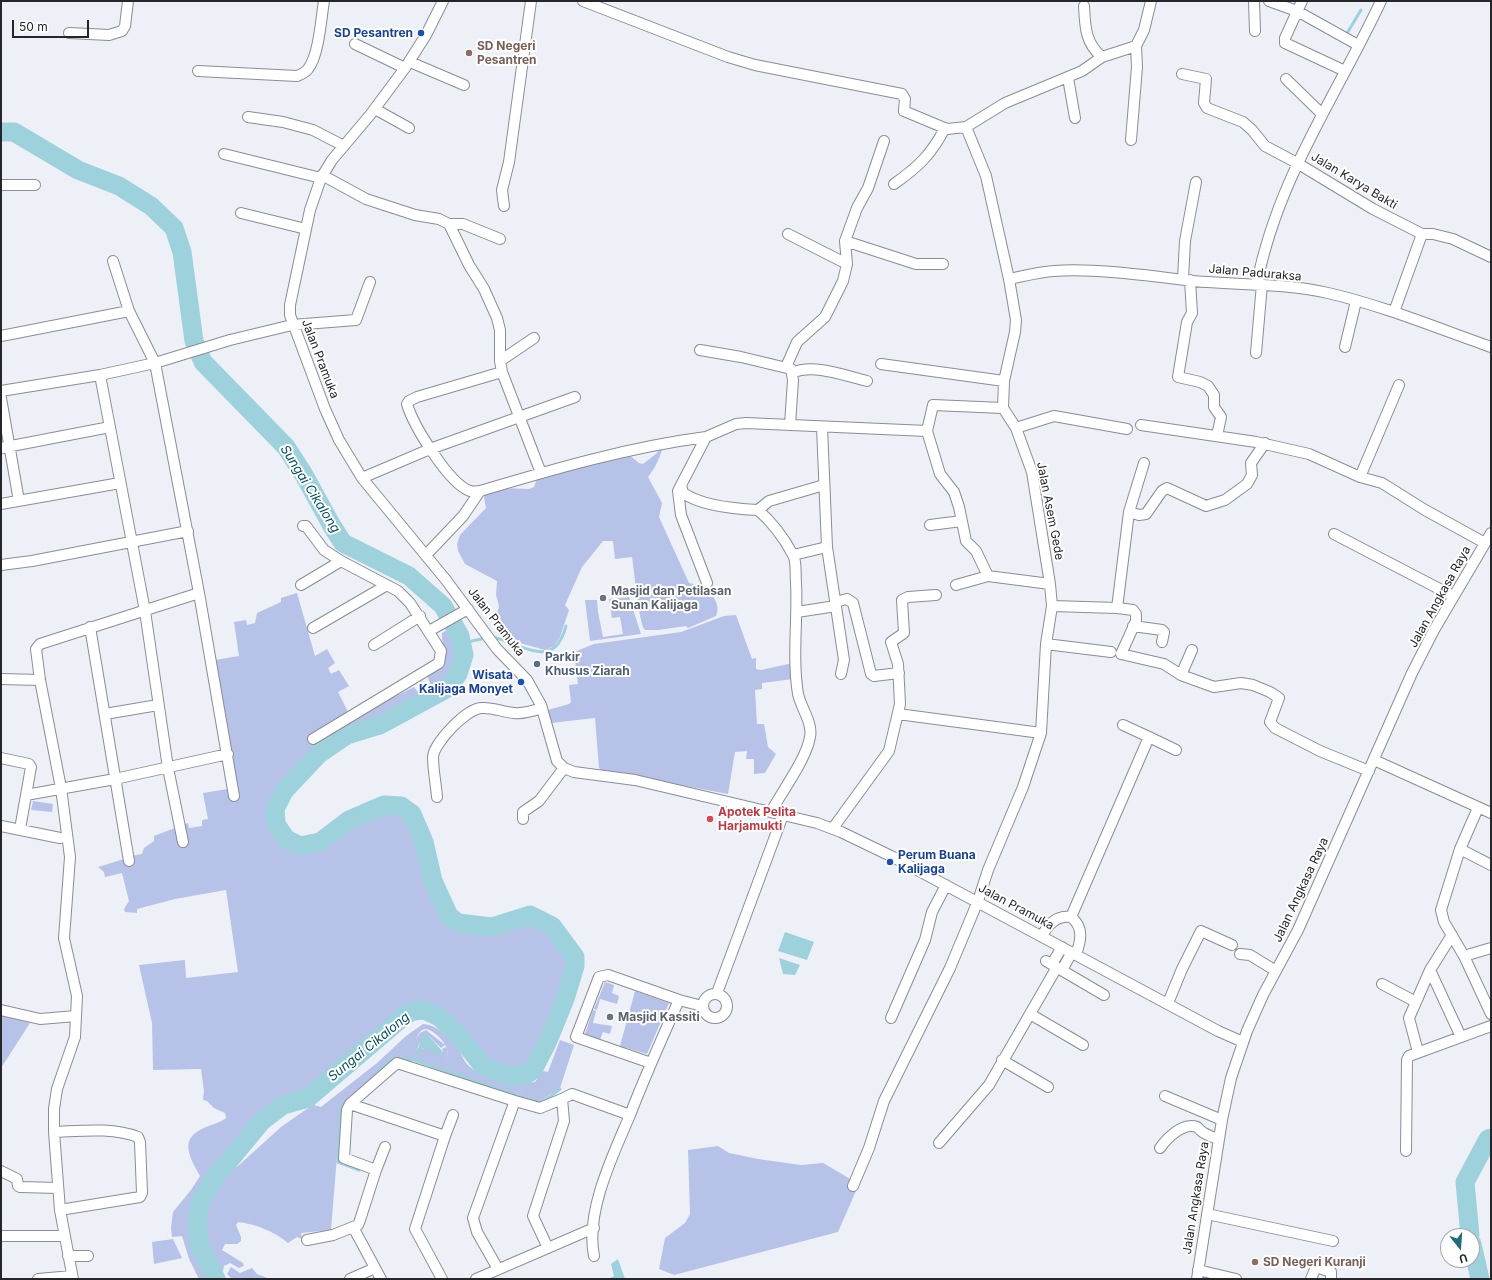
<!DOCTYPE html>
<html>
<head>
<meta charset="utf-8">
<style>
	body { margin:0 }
	#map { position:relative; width:1492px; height:1280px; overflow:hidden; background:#eef0f8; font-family:Inter,sans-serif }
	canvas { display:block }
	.frame { position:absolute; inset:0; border:2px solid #252629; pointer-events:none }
	.north { position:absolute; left:1440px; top:1228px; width:40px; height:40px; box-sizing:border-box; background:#fff; border:1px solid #a8a8a9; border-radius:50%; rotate:163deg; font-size:11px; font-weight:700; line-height:16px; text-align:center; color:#252629 }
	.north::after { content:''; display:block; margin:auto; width:14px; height:18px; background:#236c77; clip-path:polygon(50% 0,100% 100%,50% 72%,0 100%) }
	.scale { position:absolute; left:12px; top:20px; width:77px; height:18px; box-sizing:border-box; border:2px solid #252629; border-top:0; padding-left:5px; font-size:12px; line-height:14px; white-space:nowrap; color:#252629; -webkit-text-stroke:3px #fff; paint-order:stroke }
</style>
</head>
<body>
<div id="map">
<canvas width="1492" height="1280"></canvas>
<div class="frame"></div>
<div class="north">U</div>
<div class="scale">50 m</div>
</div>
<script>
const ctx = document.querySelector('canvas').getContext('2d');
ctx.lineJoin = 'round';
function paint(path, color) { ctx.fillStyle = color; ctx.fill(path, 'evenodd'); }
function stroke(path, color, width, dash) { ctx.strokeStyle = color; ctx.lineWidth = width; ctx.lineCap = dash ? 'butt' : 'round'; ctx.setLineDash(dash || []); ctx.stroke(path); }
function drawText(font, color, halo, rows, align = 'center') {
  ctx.font = font + ' Inter,sans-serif'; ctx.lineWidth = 4; ctx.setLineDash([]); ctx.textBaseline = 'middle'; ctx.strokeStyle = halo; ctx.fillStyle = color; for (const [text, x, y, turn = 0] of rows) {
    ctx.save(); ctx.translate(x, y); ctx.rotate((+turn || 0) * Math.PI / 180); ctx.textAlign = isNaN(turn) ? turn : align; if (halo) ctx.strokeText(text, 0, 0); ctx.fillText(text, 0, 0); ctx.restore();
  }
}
paint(new Path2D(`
	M661,447h2c-4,12 -7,20 -15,30l14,26 -3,14 30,66 17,4c7,9 15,18 10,29l-28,12 -2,-2 -28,4h-13c-6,-5 -11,-61 -13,-73l-17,2 -2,-18h-10l-21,26 -17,38 4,5 -9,27 -6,9 -9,4 -43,-12 -5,-5 -2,-11 4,-16 -3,-11 1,-14 -32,-17 -7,-13 -1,-7 3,-9 26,-27 -2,-11 3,-6 13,-3 29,1 5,-2 3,-9 91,-24 11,9 4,1 14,-11z
	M297,593l18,63 12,-7 8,14 -7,5 3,6 8,-4 10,16 -11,6 10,20 -35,22c34,-16 68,-30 101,-47l3,4 13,-8 -3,-8 15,-9c2,-12 0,-22 0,-33l8,-5 7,27 -5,16 -8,12 -67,36 -33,10 -29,20 -36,38 -10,21 1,17 11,19 18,9 23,-5 30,-23 33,-14 14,1 8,6 11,26 9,39 17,37 11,9 38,4 36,-12 19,10 21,28v6l-10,32 -18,44 -13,25c-11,7 -37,0 -45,-9 -8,-9 -14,-22 -23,-30 -11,-10 -22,-17 -36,-23l-23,6 -96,82 -25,7 -22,18 -49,58 -15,25 -3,23 3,25 13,31h-8l-10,-20 -7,-23 -10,1 -1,-9 2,-16 18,-22 9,-14c-11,-20 -22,-38 6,-49 7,-3 14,-4 20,-9l-1,-5 -11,-5 -7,-7 -4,-1 1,-9 -3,-22 -48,1 -1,-47 -13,-58 46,-5 1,18 52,-6 -12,-82 -51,9 -38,10v4l-12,-1 -1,-3 5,-8 -7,-28 -17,4 -1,-5 -6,-5 26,-8v-2l18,-3 2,-6 10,-7v-5l34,-13 1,5 13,-2v-6l6,-1 -5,-26 25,-4 -13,-129 24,-4 -5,-34 12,-2 1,5 8,-2 2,-10 24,-11v-4z
	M629,597l12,37 -51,7 -5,-41h12l1,12 5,25 20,-3 -3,-17 -8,1 -3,-19z
	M736,615l16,44 4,-1v11l5,1 32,-7v16l-31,4v6l-7,1 2,34h7l4,23 8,7 -11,19 -11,1v-15h-8l1,-8 -12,1 -7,42 -127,-24 -2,-2 -4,-50 -44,5 -3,-13 21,-6 2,-2 -2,-17 9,-1 -4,-32 20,-8 87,-12 43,-16z
	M33,801l20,3 -1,8 -21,-2z
	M605,982l9,3 -2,8 7,3 -2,8 -17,-5 -3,11 -3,-1z
	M635,991l34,12 -22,51 -27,-8z
	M593,1010l3,1 -3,12 19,3 -2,8 -7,-2 -3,8 -15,-6z
	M1,1015l29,8 -29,45z
	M423,1024c13,0 29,15 36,26 3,5 5,12 10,16 17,15 44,19 66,16l8,-11 5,1 12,-32 14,5 -14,43 -20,13 -71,-21 -54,-20 6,-12 22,4 -1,-3 4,-2 2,5 -2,6 -3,2 -15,-5 15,5c15,-8 -10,-32 -18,-31 -5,1 -7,6 -9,10l4,-6 6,-3 19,15 -4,3 -12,-12 -10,8 -2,8 -3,-4v-7v7l3,4 -4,7 -20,-2 -52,50 -10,123 -30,3 1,6 -5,-2 -9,6c-13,-11 -32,-19 -50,-21l-2,3 5,12v4l-4,3h-12l-3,6 21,13 1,3 -5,2 -9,-5 -6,3 -1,5 -9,-8 -8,-13 -2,-12 -2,-18 11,-30 13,-16 12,-8 43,-39 30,-21 3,-1 7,2 56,-44 29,-27z
	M718,1146l11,7 29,6 43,6 22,-2 36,21 -21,48 -164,43 -15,-6 6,-31 20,-15 5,-9 -2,-64z
	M173,1239l9,19 -28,6 -2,-22z
	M231,1267l9,6 12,-5 5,6 13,5h-38l-5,-5z`), '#b6c2e8');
paint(new Path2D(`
	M785,932l29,10 -7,18 -29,-9z
	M779,958l21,7 -5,10 -12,-1z
	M424,1035h4l15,17 -2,2 -22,-7 1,-6z
	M618,1259l7,20h-17l6,-3 -3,-12z`), '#9dd1dc');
stroke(new Path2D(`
	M1346,35l15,-25
	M492,638c5,-1 10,2 15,4 29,10 49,21 59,-16
	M462,646l10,-5 14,-3
	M414,1060l102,35
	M366,1084l27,-26 21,2 6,-12
	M552,1095l8,-6
	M518,1096l23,6 10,-6
	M347,1101l-6,6 -3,55 21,8`), '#9dd1dc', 3);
stroke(new Path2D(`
	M1,132h13l64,38 41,16 32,20 23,22 8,24 12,89 9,21 83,85 18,28 28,51 11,17 66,33 34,30 17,30 4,19 -6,19 -10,14 -68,37 -33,10 -28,19 -35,37 -9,18 1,15 10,15 14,7 20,-4 29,-22 35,-15 17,1 11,8 12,28 9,39 16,35 9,7 34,4 38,-12 22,11 23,31v9l-10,33 -18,44 -14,27 -6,4 -17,2 -27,-10 -26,-33 -18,-16 -15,-7 -11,1 -9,5 -96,82 -25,7 -21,16 -48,58 -14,23 -3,21 3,23 16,33
	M1470,1236l-5,-54 23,-43 3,-1
	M1472,1244l8,35`), '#9dd1dc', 19);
const minor = new Path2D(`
	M443,1l-17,34 -21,33 -35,47 -38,45 -11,18 -11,32 -20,95v10l35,94 14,31 23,38 84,102 51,69 30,31 14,25 16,56 7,7 10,4 61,8 182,43 24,9 52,25 325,174 25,11
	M583,1l145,56 27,8 147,29 3,5 -1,12 43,18 19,-2 39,-24 77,-32 20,-14 34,-11 8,-16 7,-29
	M1254,1l1,30
	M1269,1l28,10 61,34
	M1302,1l-17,37v5l60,28
	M1084,6c1,20 1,37 18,51
	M69,33l40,2 13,-4 3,-5 3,-25
	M355,44l50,24
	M410,62l54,23
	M198,71l99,5c5,-2 8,-3 11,-7 11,-14 13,-50 16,-68
	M1182,74l24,5 -2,24 3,5 36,14 9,8 13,16 32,17 76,46 49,25h11l20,5 38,18
	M1068,78l7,40
	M1286,79l36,35
	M375,109l34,19
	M248,117l35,5 30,8 31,16
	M1131,140l6,-73 -1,-21
	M224,154l97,24
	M322,175l44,24 49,16 24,4 10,5 20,41 15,24 13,29 3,12v31
	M894,184c24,-17 37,-29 51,-56
	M1,185h34
	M504,206l-2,-16 7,-28 22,-161
	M241,213l65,16
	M449,224h14l37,15
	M788,234l59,30
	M845,241l71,23h27
	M113,261l16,50 26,52 44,230 35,203
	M1009,279c15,-3 30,-7 45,-8 42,-3 96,5 139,10 45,4 90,2 135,12 56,13 109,35 163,54
	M1183,279l2,-38 11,-59
	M1190,280l2,33 -5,9 -9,55 22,5 8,4 6,9v12l7,10 -4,19
	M1257,283c21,-106 79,-186 124,-282
	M1394,312l28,-78
	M1,336l128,-25
	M534,338l-34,23 2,11 39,101
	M1345,347l11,-46
	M700,350l41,7 50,12 2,11 -3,45
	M1256,353l6,-69
	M881,364l123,17
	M786,367l11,-25 28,-25 18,-36 4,-17 -2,-23 12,-33 11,-20 16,-47
	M502,372l-85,25 -8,4 -2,3c6,21 42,80 63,87 3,1 7,0 10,0 74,-22 149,-44 226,-54
	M792,373c22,-10 53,3 75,8
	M100,375l45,236 23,157 15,74
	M1,391l99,-16 55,-12 75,-23 62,-15 64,-5 14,-38
	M1,398l18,103
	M1003,408l-70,-3 -6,26 13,43 14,18 5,15 7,34 10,10 12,25 62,8
	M1141,425l115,17 53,12 51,23 22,6 43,27 60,33
	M822,427l5,120 17,113 -3,14
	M1016,428l38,-12 73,13
	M1,448l109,-21
	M1360,477l39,-92
	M362,478l68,-29 145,-52
	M681,485l2,8c19,13 52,16 75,17 14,12 26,28 35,45 4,7 2,18 3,27 2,36 -4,75 2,112 3,14 15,29 12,43 -4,23 -28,54 -39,75
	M1,504l119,-21
	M758,510l11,-9 55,-16
	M1129,512l10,3 7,-1 16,-23 5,-3 39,18 19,-6 22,-16 5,-9 -1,-12 14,-20
	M930,525l32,-4
	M303,526h3l18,24 17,11 57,30 12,12 31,48 -2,12 -126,76
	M1334,534l119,62
	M426,555l37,-39 17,-25
	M793,555l34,-8
	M1,565l31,-4 156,-30
	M707,583l-26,-68 -3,-24 28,-54 30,-13 10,-1 181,8
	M301,585l40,-24
	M956,585l32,-9
	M835,602l12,-3 6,4 18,71 3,2 25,-3
	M1052,606l65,2 16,2 3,4v7l-15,33 43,10 17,11 33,12 27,-4 12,2 17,7 9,6 -9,24 5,6 45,23 49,20
	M1117,608l12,-96 15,-49
	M797,612l39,-6
	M1133,626l29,4 2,2 -2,10
	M90,627l39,234
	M313,628l74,-43
	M429,631l39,-22
	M1046,644l65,8
	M374,645l46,-29
	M1181,675l11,-25
	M1,679l39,1
	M105,714l53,-9
	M898,714l143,19
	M1123,725l26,12
	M1,758l28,6 2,3 -11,62
	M1374,760l117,53
	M26,795l89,-16 113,-25
	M437,797c-1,-13 -4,-27 -4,-40 1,-14 33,-48 48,-49 11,-1 22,4 33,5 9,1 19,-2 28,-5
	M1478,808l-18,41 -19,61 3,12 20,34 27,58
	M523,819v-7l16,-11 25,-33
	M1,826l59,12
	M833,828l56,-77 11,-47 -2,-40 -7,-22 13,-9 -2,-33 6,-3 28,-2
	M1460,849l31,16
	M1071,917l78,-180 27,13
	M1042,936c6,-12 15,-21 29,-19 13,10 10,24 5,37
	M1240,954l10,1 26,16
	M1464,956l27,-8
	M1046,961l58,34
	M1052,964l10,-17
	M1062,970l10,-18
	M1430,970l31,67
	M1382,984l34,18
	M717,993l66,-178
	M703 1006a12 12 0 1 1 24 0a12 12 0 1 1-24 0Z
	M1168,1003l14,-34 19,-38 31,14
	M1,1010l39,9 36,-3
	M1030,1014l53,31
	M891,1018l34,-78 7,-28 14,-27
	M1418,1052l-9,-34 21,-48 22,-35
	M1002,1060l46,27
	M651,1063l-75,-26 23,-60 9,-2 71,25
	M1165,1096l57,24
	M350,1104l95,32 -30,93 27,50
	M54,1132c27,-1 58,-5 84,5l2,5 2,51 -2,4 -80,13
	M445,1136l8,-21
	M939,1143l50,-58 68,-118
	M1160,1148c7,-10 23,-26 37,-21 2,2 5,5 7,6 5,3 10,5 15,6
	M1406,1151l1,-91 2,-4 82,-30
	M376,1170l9,-23
	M1,1171l16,8 1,7 2,1 38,1
	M853,1186l16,-38 15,-47 66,-133 28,-67 10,-31 35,-83 18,-54 5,-89 6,-38 -2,-22 -18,-112 -16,-44 -13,-20 1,-27 11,-49 1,-12 -7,-41 -23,-103 -20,-49
	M1207,1214l126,27
	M1,1236h64
	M307,1240l26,-5 20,-8
	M548,1248l-15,-32 31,-95 -2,-22 10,-5 58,21
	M68,1256h20
	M594,1256c-9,-44 19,-101 36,-141 15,-39 32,-77 49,-115l23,6
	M498,1269l-21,-37 -4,-14 40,-112 2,-5 25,7 22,-9
	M1198,1270l38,9
	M38,1279l34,-3
	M73,1279l-13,-69 -6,-78v-23l3,-20 18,-52 1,-21 1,-20 -13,-58 6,-81 -9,-69 -21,-108 -4,-31 4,-5 159,-51
	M350,1279l25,-11
	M381,1279l-28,-52 5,-2 2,-5 16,-50 -32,-12 3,-48 3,-6 47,-41 118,38
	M476,1279l118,-51
	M1197,1279l25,-159 9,-42 16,-47 16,-36 35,-65 114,-257 22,-43 57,-97
	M1311,1279l5,-12 15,5v7`);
stroke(minor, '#8a8d93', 12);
stroke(minor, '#fff', 10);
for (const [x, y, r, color] of [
	[421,33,4,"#1a4fb4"],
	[469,53,4,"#8d6e63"],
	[603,598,4,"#6b7280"],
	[537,664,4,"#5c6f8a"],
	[521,682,4,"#1a4fb4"],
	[710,819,4,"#e0444e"],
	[890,862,4,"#1a4fb4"],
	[610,1017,4,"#6b7280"],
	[1255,1262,4,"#8d6e63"]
]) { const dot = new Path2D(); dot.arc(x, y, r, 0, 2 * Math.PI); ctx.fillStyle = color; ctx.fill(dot); stroke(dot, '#fff', 1.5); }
drawText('bold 12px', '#164399', '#fff', [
	["SD Pesantren",413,33],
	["Wisata",513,675],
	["Kalijaga Monyet",513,689],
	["Perum Buana",898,855,"left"],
	["Kalijaga",898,869,"left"]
], 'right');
drawText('bold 12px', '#785e54', '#fff', [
	["SD Negeri",477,46],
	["Pesantren",477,60],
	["SD Negeri Kuranji",1263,1262]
], 'left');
drawText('12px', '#252629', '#fff', [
	["Jalan Karya Bakti",1354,181,31],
	["Jalan Paduraksa",1255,273,5],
	["Jalan Pramuka",320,359,69],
	["Jalan Asem Gede",1050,511,79],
	["Jalan Angkasa Raya",1440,597,-61],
	["Jalan Pramuka",496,622,52],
	["Jalan Angkasa Raya",1301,890,-65],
	["Jalan Pramuka",1016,907,28],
	["Jalan Angkasa Raya",1196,1198,-81]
]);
drawText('bold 12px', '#5b616d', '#fff', [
	["Masjid dan Petilasan",611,591],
	["Sunan Kalijaga",611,605],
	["Masjid Kassiti",618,1017]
], 'left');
drawText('bold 12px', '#4e5e75', '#fff', [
	["Parkir",545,657],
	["Khusus Ziarah",545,671]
], 'left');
drawText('bold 12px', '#be3a42', '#fff', [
	["Apotek Pelita",718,812],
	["Harjamukti",718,826]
], 'left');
drawText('italic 13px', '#06525f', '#fff', [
	["Sungai Cikalong",310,489,58],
	["Sungai Cikalong",369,1047,-39]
]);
</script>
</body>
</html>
